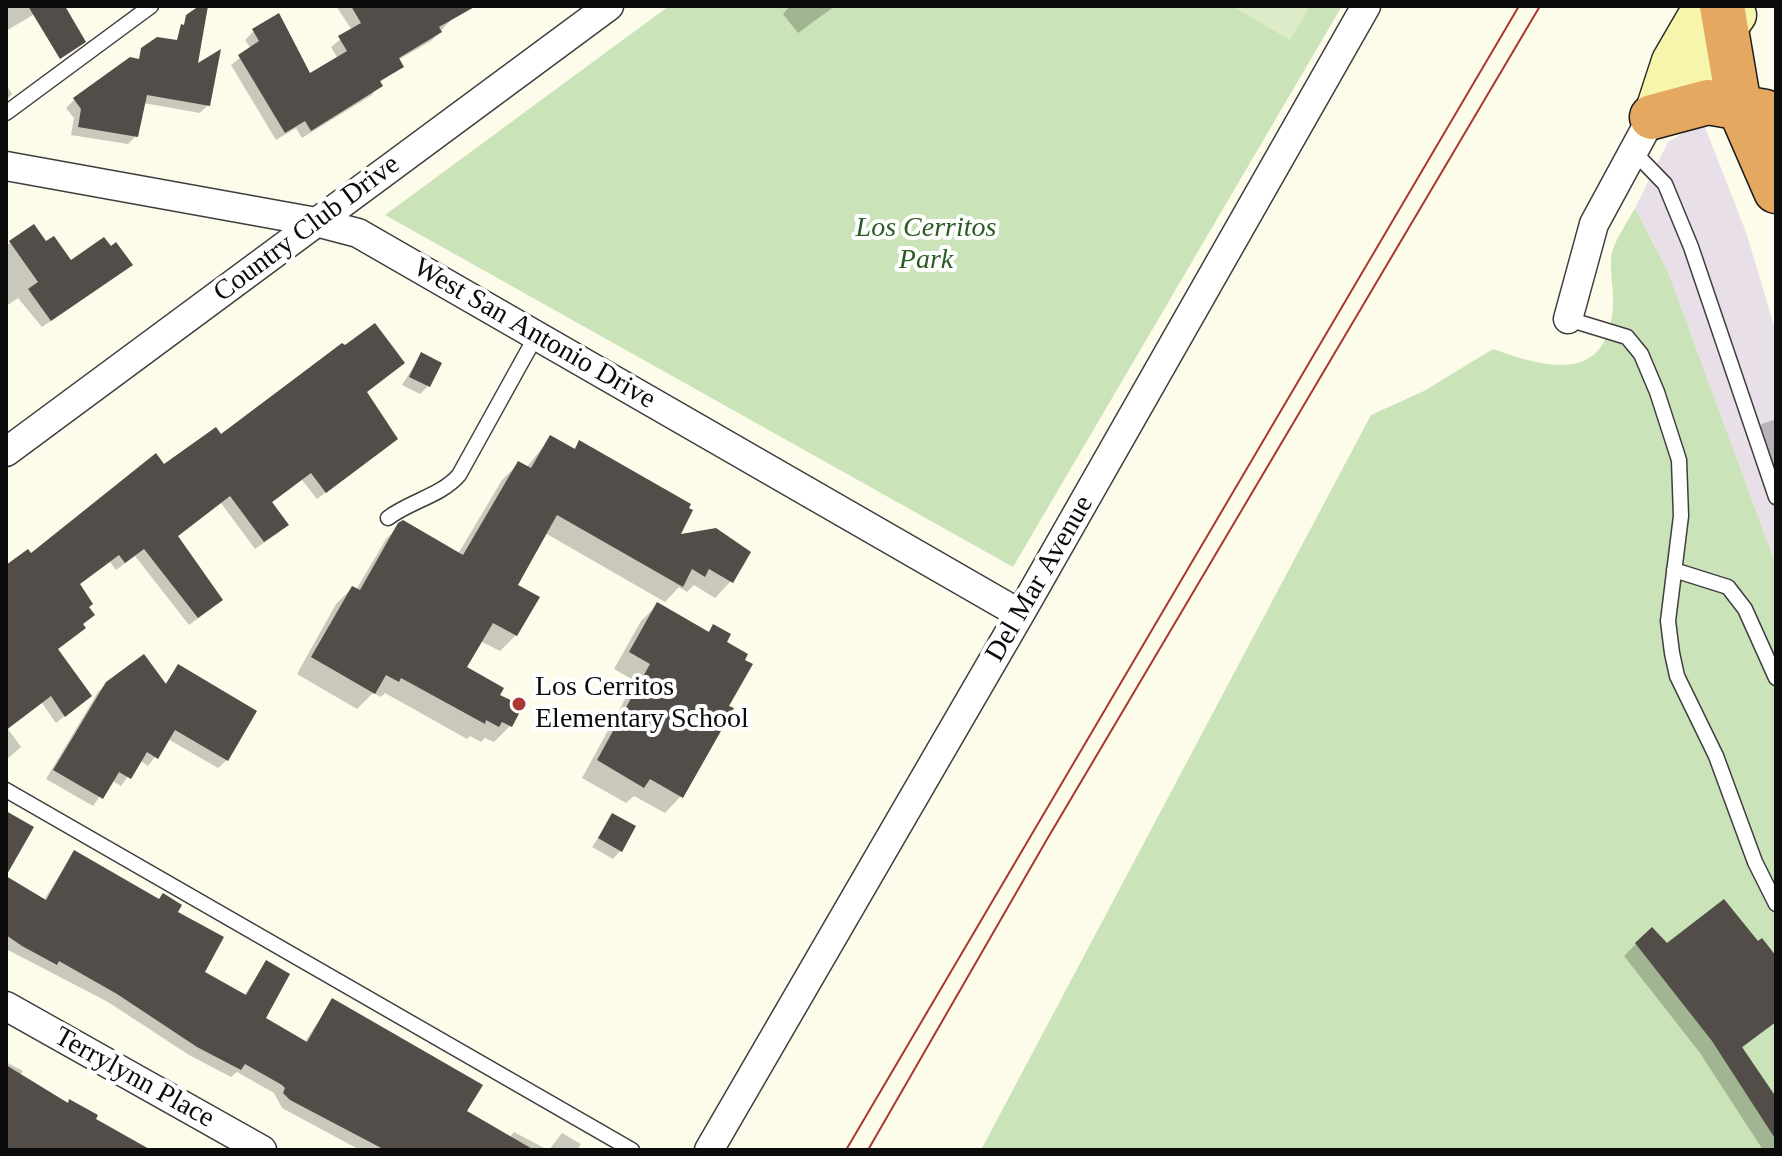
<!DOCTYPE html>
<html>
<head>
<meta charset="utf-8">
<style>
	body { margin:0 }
	#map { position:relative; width:1782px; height:1156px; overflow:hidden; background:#fdfbea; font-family:Georgia,serif }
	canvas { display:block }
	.frame { position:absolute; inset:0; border:8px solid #0b0b0b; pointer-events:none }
</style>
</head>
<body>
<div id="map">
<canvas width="1782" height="1156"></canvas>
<div class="frame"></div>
</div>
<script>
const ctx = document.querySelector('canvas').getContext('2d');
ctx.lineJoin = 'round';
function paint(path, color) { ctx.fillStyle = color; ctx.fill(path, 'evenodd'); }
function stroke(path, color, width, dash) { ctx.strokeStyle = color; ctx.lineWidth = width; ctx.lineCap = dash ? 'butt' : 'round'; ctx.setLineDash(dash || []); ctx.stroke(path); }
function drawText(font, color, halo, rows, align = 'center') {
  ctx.font = font + ' Georgia,serif'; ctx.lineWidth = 8; ctx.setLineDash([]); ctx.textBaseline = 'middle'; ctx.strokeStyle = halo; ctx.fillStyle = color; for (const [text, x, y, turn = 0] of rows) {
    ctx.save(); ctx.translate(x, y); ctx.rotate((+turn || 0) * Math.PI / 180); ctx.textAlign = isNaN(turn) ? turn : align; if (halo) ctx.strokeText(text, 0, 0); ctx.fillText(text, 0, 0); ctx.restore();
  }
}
paint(new Path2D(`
	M1703,122l43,110 30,100v233l-108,-293 -33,-64 33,-66z`), '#e9dfe9');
paint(new Path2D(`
	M669,6h673l-329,561 -628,-352z
	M1635,208l33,64 108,293v585h-795l390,-735 53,-24 69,-42c53,19 114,36 120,-42 1,-16 -3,-33 -2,-49 2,-16 16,-35 24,-50z`), '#cbe3b8');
paint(new Path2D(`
	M1232,6h78l-20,34z`), '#ddebc9');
paint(new Path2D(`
	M6,6h42l-42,25z
	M336,6h119l-2,12 -22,23 -33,19 3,6 -22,17 -7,12 -70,43 -6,-10 -20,12 -45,-75 20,-16 -6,-9 9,-9 56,45 28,-17 -7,-12 21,-17z
	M790,6h45l-37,27 -15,-19z
	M6,85l6,9 -6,6z
	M162,88l46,17 -8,8 -57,-10 -7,33 -8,8 -57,-9 3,-17 -8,-10 8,-8z
	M33,227l13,17 25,19 59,2 -88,62 -24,-29 -12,8v-60z
	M421,355l7,31 -8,8 -18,-9z
	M365,393l22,54 -70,52 -15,-19 -32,24 16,21 -8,8 -23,16 -34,-46 -44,34 35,71 -23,17 -54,-69 -19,14 -6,-8 -32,23 -22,65 34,46 -34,27 -14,-20 -34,26 13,18 -15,13v-193l25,-11 132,-89 58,-30z
	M1776,419v65l-22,-52 8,-8z
	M550,438l23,12 7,-7 97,94 54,44 -16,17 -21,-13 -7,7 -8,-5 -14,15 -120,-69 -30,53 1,49 -16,16 -20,-10 -15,27 33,28 12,30 -16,16 -9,-4 -4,4 -11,-6 -3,3 -82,-46 -4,4 -8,-4 -16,16 -60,-35 39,-70 16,-16 4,2 30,-51 16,-16 56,31 44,-74 16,-16 8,4z
	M657,605l50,28 7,-7 -33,170 -16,17 -31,-17 -8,7 -44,-25 53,-97 -21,-12 27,-48z
	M178,667l49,93 -9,8 -50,-29 -20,27 -8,-6 -19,26 -10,-6 -18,26 -47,-27 52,-87 9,-9 57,2z
	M613,815l8,35 -8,9 -21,-12z
	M74,852l101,61 28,60 41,23 22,-34 -3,57 41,24 28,-42 133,111 44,26 5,-6 34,18h-188l-78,-42 -8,-15 -37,-21 -6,5 -42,-22 -81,-53 -102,-53v-70l38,21z
	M1636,944h122l18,16v60l-35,29 35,52v49h-13l-63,-97 -76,-97z
	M6,1062l17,9 -3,5 127,74h-141z
	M562,1133l19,11 -4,6h-28z`), '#0003');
paint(new Path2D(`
	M28,6h37l21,36 -26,17z
	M199,6h9l-10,57 23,-14 -11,57 -63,-11 -9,42 -60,-10 3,-18 -8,-11 57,-41 9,2 2,-11 16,-11 20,3 4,-16 3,1 2,-10z
	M351,6h125l-37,21 3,5 -43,26 5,9 -24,14 3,5 -72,45 -6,-10 -20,12 -47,-78 21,-14 -7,-12 27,-16 31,60 37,-22 -9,-15 23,-13z
	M34,224l12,17 8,-5 17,24 33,-23 7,9 5,-4 17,23 -82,56 -23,-32 10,-7 -29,-41z
	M375,323l30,40 -38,29 31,47 -72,54 -15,-20 -39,29 17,23 -25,17 -34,-46 -52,40 45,64 -25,18 -54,-69 -19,14 -6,-8 -39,29 13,20 -4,3 6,8 -12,9 3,4 -28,21 34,47 -27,21 -14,-21 -45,34v-165l22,-16 3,4 125,-100 8,11 52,-37 5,7 121,-91 3,2z
	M421,352l21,11 -12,24 -21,-10z
	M550,435l25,14 4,-9 112,64 -2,4 4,2 -12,24 35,-6 35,24 -18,31 -24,-14 -4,8 -13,-8 -9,18 -126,-72 -39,70 22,12 -23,39 -24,-13 -26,44 37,21 -4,7 23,11 -11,21 -10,-5 -3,5 -13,-7 -1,4 -84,-46 -2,4 -13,-7 -11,19 -64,-37 41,-71 8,4 38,-67 5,-3 60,35 55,-94 13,7z
	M657,602l52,30 4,-8 18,10 -4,8 21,12 -3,6 8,4 -24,42 5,2 -51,90 -33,-19 -6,9 -47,-28 53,-96 -21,-12z
	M144,654l22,30 12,-20 79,47 -29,50 -53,-31 -17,29 -11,-7 -16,27 -12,-7 -16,27 -50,-29 53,-88z
	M6,811l28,16 -28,49 40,24 28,-50 85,49 4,-6 19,12 -4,7 46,25 -19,35 41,23 20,-35 24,14 -24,44 41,24 25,-44 151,87 -16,26 67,39h-149l-95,-50 -7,-7 2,-5 -3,-3 -37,-21 -4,6 -44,-23 -80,-53 -58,-33 -2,4 -35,-19 -16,-11z
	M612,813l24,13 -14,26 -24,-14z
	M1724,899l34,42 4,-3 14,18v66l-34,25 34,50v43l-64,-99 -77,-98 17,-16 15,16z
	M6,1065l62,38 1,-4 29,16 -2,4 55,31h-145z`), '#524d48');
const service = new Path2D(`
	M6,113l145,-107
	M1633,151l32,33 26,63 85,250
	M1568,319l59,18 14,17 16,38 22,68 2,56 -13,105 4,32 5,23 39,80 39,106 21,42
	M388,518c22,-17 53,-22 71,-43l77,-139
	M1674,570l54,17 17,22 31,69
	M6,790l626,360`);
const minor = new Path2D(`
	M6,166l310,56 42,11 662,381
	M1568,319l26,-95 58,-107
	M6,452l603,-446
	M6,1006l256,144
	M709,1150l311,-536 346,-608`);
const secondary = new Path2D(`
	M1656,107l15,-46 32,-55
	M1652,117l42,-42 43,-60`);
const motorway = new Path2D(`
	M1722,6l17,100 37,85
	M1652,117l56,-15 57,10`);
stroke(service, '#3e3e3e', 17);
stroke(minor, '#3e3e3e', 31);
stroke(secondary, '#2d2d2d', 41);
stroke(motorway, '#1c1c1c', 47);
stroke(service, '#fff', 14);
stroke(minor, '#fff', 28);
stroke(secondary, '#f7f5ab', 38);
stroke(motorway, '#e5a860', 44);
stroke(new Path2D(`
	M846,1150l673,-1144
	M868,1150l178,-309 494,-835`), '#ac3631', 2);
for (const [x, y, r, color] of [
	[519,704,8,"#ac3631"]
]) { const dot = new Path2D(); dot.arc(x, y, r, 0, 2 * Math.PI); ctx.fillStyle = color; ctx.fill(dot); stroke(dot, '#fff', 3); }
drawText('28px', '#0b0b0b', '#fff', [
	["Country Club Drive",307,229,-37],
	["West San Antonio Drive",534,334,30],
	["Del Mar Avenue",1040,579,-60],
	["Terrylynn Place",134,1078,29]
]);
drawText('italic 28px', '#295b22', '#fff', [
	["Los Cerritos",926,229],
	["Park",926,261]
]);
drawText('28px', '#0b0b0b', '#fff', [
	["Los Cerritos",535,688],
	["Elementary School",535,720]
], 'left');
</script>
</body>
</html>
